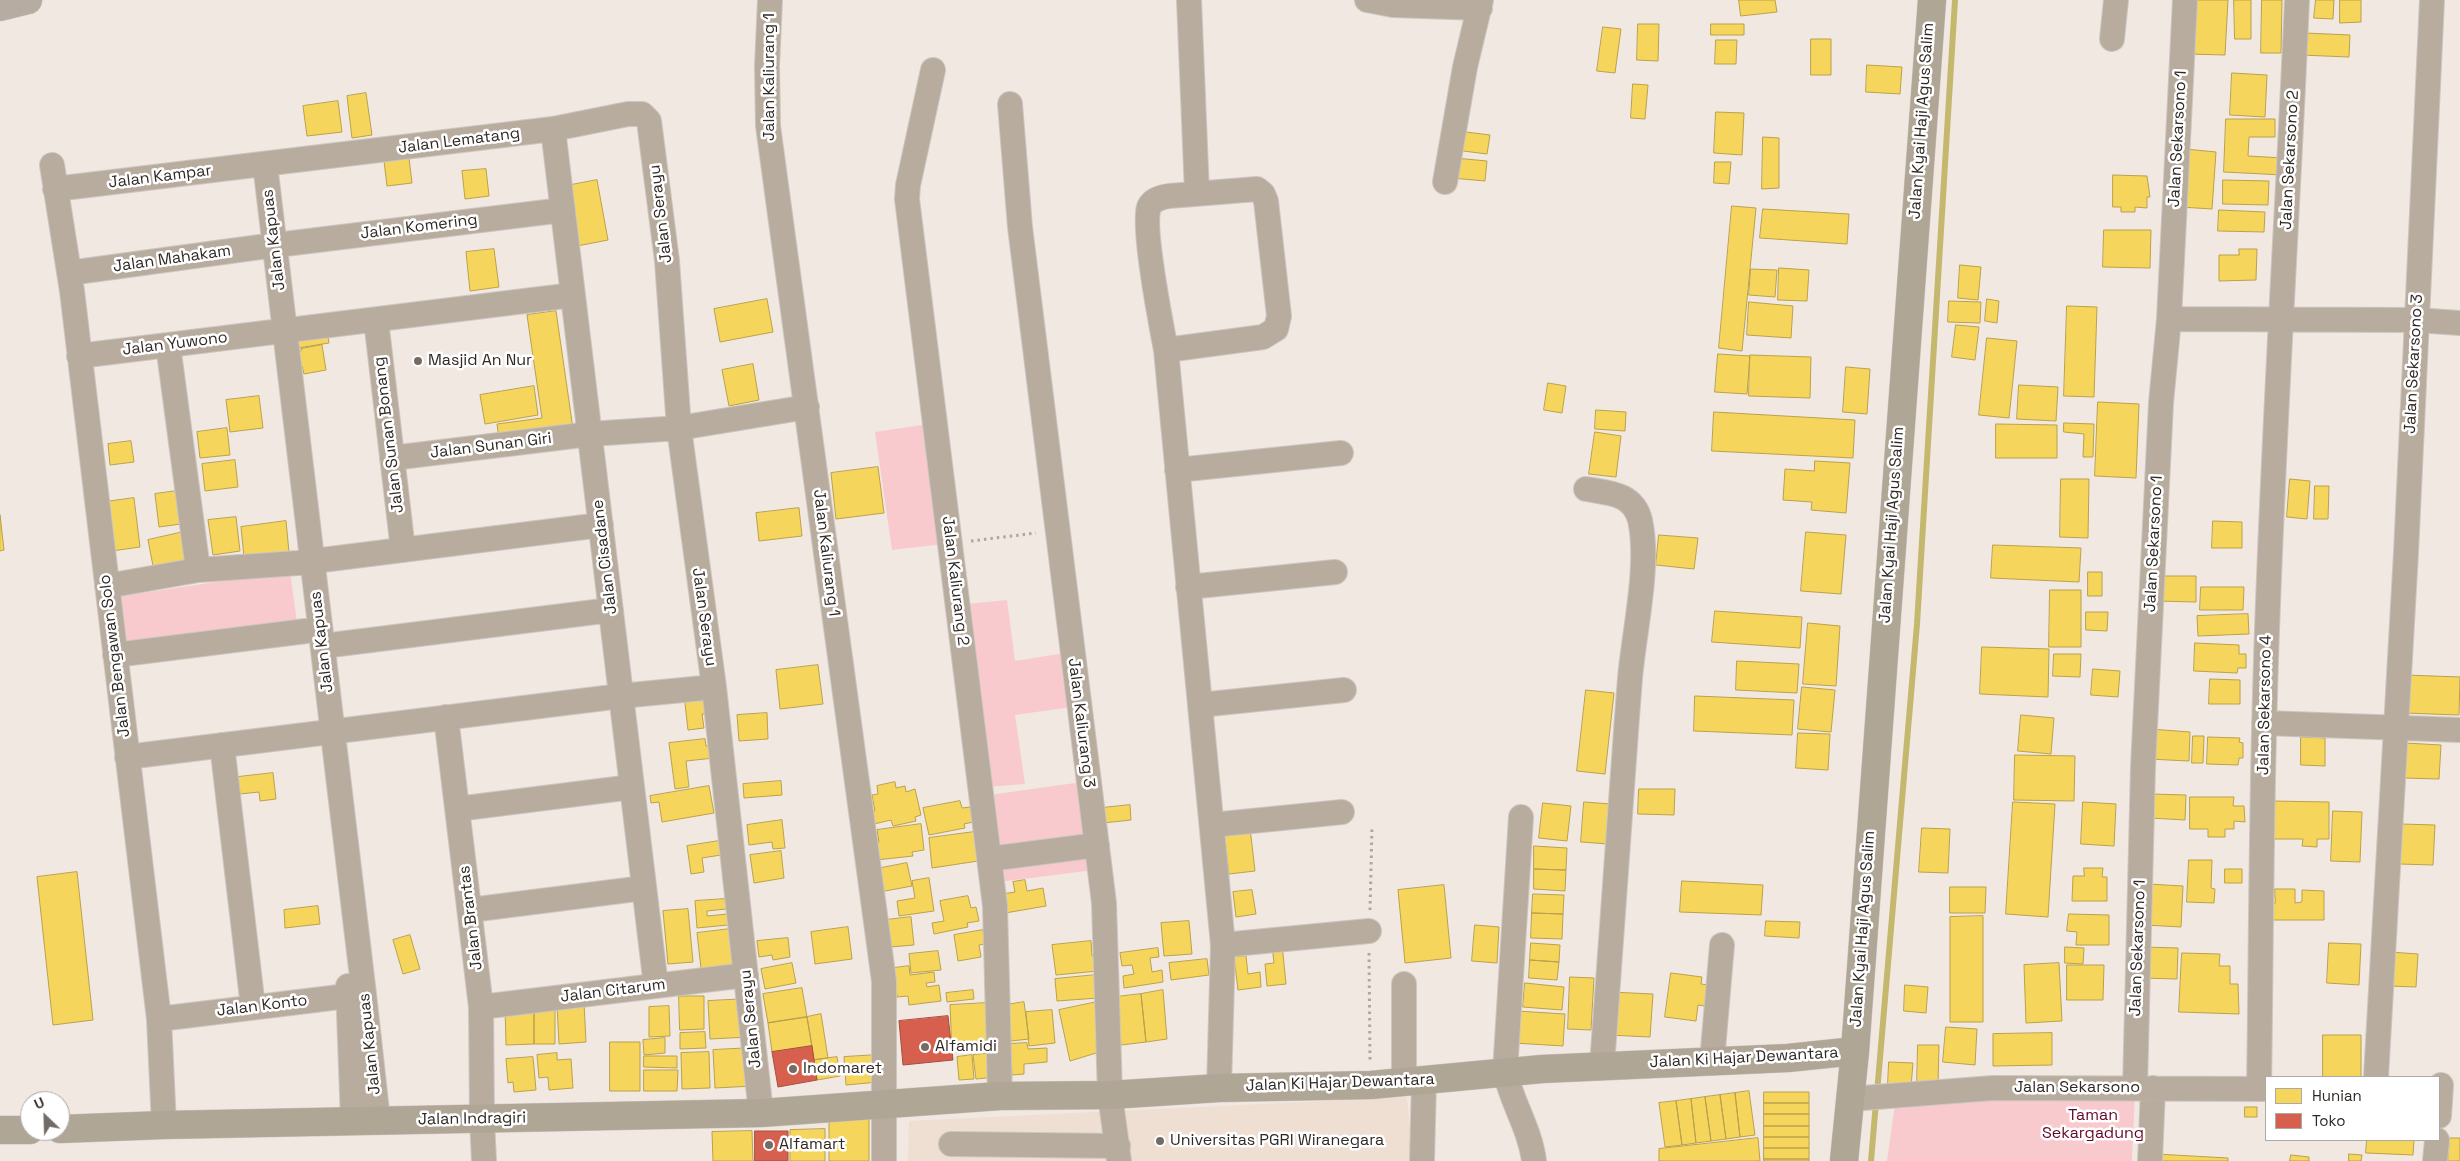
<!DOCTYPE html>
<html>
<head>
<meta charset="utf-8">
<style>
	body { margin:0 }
	#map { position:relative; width:2460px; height:1161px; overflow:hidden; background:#f1e8e2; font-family:"Space Grotesk",sans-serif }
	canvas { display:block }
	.legend { position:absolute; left:2265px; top:1076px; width:175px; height:65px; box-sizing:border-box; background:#fff; border:1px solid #aca9a7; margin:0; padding:6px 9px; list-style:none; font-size:15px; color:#2f2824 }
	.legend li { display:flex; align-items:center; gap:10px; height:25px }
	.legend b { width:25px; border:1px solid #aca9a7 }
	.north { position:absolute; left:20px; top:1091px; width:50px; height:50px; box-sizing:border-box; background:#fff; border:1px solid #aca9a7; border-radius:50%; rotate:336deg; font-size:14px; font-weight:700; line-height:20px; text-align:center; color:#2f2824 }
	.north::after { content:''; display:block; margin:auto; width:18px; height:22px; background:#736b66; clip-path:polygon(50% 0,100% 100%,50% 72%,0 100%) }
</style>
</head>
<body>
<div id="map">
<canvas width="2460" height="1161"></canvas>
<ul class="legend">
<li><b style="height:14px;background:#f6d55c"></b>Hunian</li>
<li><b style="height:14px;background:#d6604d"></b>Toko</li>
</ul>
<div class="north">U</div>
</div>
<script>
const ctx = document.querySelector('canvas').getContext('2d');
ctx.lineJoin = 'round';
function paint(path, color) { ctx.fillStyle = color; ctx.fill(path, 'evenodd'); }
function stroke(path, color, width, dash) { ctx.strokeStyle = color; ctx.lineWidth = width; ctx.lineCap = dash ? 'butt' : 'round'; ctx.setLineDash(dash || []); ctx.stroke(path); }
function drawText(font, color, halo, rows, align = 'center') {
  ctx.font = font + ' "Space Grotesk",sans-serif'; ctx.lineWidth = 5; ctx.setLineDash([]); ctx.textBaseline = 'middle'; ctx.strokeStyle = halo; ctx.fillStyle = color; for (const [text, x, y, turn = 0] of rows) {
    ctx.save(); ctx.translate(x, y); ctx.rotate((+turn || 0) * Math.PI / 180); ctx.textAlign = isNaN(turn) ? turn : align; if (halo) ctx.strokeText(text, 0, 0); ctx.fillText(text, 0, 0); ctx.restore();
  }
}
paint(new Path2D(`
	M1407,1097l6,64h-505l1,-40z`), '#efded2');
paint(new Path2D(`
	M929,424l15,120 -52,6 -17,-118z
	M290,571l7,52 -176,26 -6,-52z
	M1007,600l8,61 50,-8 7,54 -57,8 10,69 -37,3 -21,-183z
	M1082,782l12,88 -95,12 -10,-87z
	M2135,1088l-3,73h-245l9,-64z`), '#f9cacd');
const homes = new Path2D(`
	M1739,0h36l2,12 -36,4z
	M2189,0h39l-3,55 -38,-1z
	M2234,0h17v39h-16z
	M2262,0h20l-1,53h-20z
	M2316,0h18l-1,19 -19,-1z
	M2340,0h21v22l-21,1z
	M1638,24h21l-1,37 -21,-1z
	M1711,24h33v11h-33z
	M1603,27l18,2 -6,44 -18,-2z
	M2305,33l45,2 -1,22 -49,-2z
	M1811,39h20v36h-20z
	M1716,40h21l-1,24h-21z
	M1867,65l35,2 -2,27 -34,-2z
	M2232,73l35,2 -2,42 -35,-2z
	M1633,84l15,1 -3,34 -14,-1z
	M366,93l6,42 -20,3 -5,-42z
	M338,101l4,31 -35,4 -4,-30z
	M1716,112l28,1 -2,42 -28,-2z
	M2226,119h49v18h-26l-1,19 36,2 -1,17 -59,-3z
	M1458,131l32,4 -3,19 -32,-4z
	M1763,137l16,1v50l-17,1z
	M2185,149l31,3 -4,57 -32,-2z
	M409,158l3,25 -25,3 -3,-25z
	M1455,158l32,3 -2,20 -33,-3z
	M1715,162h16l-2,22 -15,-1z
	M486,169l3,27 -24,3 -3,-28z
	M2113,175l34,1 3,21h-3v11l-12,-1v5h-14v-5h-8z
	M597,180l11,60 -31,6 -11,-60z
	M2223,180l46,1 -1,24 -45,-1z
	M1732,206l24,2 -14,143 -23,-3z
	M1763,209l86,5 -2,30 -87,-6z
	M2219,210l46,2 -1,20 -46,-1z
	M2104,230h47l-1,38 -47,-1z
	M494,249l5,38 -29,4 -4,-39z
	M2239,249h18l-1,31 -37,1v-26h20z
	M1960,265l21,2 -3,33 -20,-2z
	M1779,268l30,2 -2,31 -29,-1z
	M1751,269l26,1 -2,27 -26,-2z
	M767,299l6,33 -53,10 -6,-33z
	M1987,299l12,2 -2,22 -12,-2z
	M1949,301l32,1 -1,21 -32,-1z
	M1749,302l44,4 -2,32 -44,-3z
	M2067,306l30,1 -3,90 -30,-1z
	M556,311l17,118 -74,10 -2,-15 45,-6 -15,-103z
	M1956,325l23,2 -4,33 -23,-3z
	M327,330l2,13 -38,6 -2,-14z
	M1987,338l30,3 -8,77 -30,-3z
	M322,345l4,25 -22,4 -2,-8 -7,1 -2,-14 8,-2v-2z
	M1718,354l32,2 -3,38 -32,-2z
	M1750,355l61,2 -1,41 -61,-2z
	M753,364l6,36 -30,6 -7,-36z
	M1846,367l24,2 -3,45 -24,-2z
	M1548,383l18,3 -4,27 -18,-3z
	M2019,385l39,2 -2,34 -39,-2z
	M534,386l4,29 -53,9 -5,-29z
	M259,396l4,32 -33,4 -4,-32z
	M2098,402l41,2 -3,74 -41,-2z
	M1596,410l30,2 -1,19 -30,-2z
	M1714,412l141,8 -2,38 -141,-7z
	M2064,423l30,1 -1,33h-10l1,-23 -20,-2z
	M1996,424l61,1v33h-61z
	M227,428l3,27 -30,3 -3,-26z
	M1595,432l26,4 -5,41 -27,-3z
	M131,441l3,21 -24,3 -2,-21z
	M235,460l3,27 -33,4 -3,-27z
	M1815,461l35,2 -4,50 -35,-3 1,-8 -29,-2 2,-31 29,2z
	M878,467l6,46 -48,6 -5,-46z
	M2061,479h28l-1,59 -28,-1z
	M2290,479l20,2 -3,38 -20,-2z
	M2315,486h14l-1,33h-14z
	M177,491l4,33 -22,3 -4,-33z
	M134,498l6,49 -28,4 -7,-49z
	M799,508l3,28 -43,5 -3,-28z
	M0,515l4,35 -4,1z
	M236,517l4,34 -27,4 -5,-35z
	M286,521l3,31 -45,5 -3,-30z
	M2213,521l29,1v26h-30z
	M188,531l7,31 -41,9 -6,-31z
	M1806,532l40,3 -5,59 -40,-3z
	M1659,535l39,3 -4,31 -38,-4z
	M1993,545l88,3 -2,34 -88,-4z
	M2088,572h14v24h-14z
	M2155,576h41v26l-41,-1z
	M2201,587h43l-1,23h-43z
	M2050,590h31v57h-32z
	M1715,611l87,6 -2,31 -88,-6z
	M2086,612h22l-1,19 -21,-1z
	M2248,614l1,20 -51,2 -1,-20z
	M1808,623l32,3 -4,60 -33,-2z
	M2195,643l44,2v9h7v14h-8l-1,5 -43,-2z
	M1982,647l67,2 -1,48 -68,-3z
	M2054,654h27l-1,23 -27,-1z
	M1737,661l62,3 -2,29 -61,-3z
	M818,665l5,39 -43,5 -4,-39z
	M2093,669l27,2 -2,26 -27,-2z
	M2405,675l55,2 -1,38 -55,-2z
	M2210,679l30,1v24h-31z
	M1802,687l33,3 -4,42 -33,-3z
	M1586,690l28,3 -9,81 -28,-3z
	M705,693l2,21h-5l2,14 -16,2 -4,-35z
	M1695,696l99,4 -2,35 -98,-4z
	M767,713l1,26 -29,2 -2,-26z
	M2021,715l33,3 -3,36 -33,-3z
	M2150,729l40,3 -1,29 -41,-2z
	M1798,733l32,1 -2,36 -32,-2z
	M2193,736h11l-1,27h-11z
	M2208,737l32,1 -1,4 4,1v15h-4l-1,7 -31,-1z
	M2301,737l24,1v28l-24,-1z
	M705,739l1,7 6,-1 2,13 -28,3 3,26 -14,2 -6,-46z
	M2405,743l36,2 -2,34 -35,-1z
	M2015,755l60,1 -1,45 -60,-1z
	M273,773l3,26 -16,2 -1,-9 -19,2 -2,-17z
	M781,781l1,14 -38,3 -1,-14z
	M895,782l1,6 9,-2 1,6 9,-3 6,26 -6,2 1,4 -23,5 -2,-6 -17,4 -3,-12 4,-1 -3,-16 6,-1 -1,-8z
	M709,786l5,27 -52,9 -3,-20 -8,1 -1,-7z
	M1639,789h36l-1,26 -36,-1z
	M2152,794l34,1 -1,25 -35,-2z
	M2190,797h44l-1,9h11l1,16 -11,-1v8h-9v8h-17v-8h-18z
	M960,801l2,7 8,-1 3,15 -9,2 1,4 -36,7 -6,-27z
	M2272,801l57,1v37h-12v8l-15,-1 1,-7h-32z
	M1584,802l27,2 -3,40 -27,-2z
	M2013,802l42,2 -7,113 -42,-3z
	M2083,802l33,2 -2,42 -33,-2z
	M1543,803l28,3 -4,35 -28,-3z
	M1130,805l1,15 -28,3 -1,-15z
	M2333,811l29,1 -2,50 -29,-1z
	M782,820l3,28 -12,1 -1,-7 -23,3 -2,-20z
	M921,824l3,26 -12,2 1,4 -37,4 -3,-18h6l-2,-12z
	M2401,824l34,1 -2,40 -34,-1z
	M1250,828l5,43 -26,3 -5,-42z
	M1922,828l28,1 -2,44 -29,-1z
	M974,832l4,29 -46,7 -3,-30z
	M719,841l2,14 -19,3 2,14 -13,2 -4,-28z
	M1534,846l33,2 -1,22 -32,-1z
	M781,851l3,27 -30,5 -4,-28z
	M2189,860h23l-1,28 4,1 -1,14 -27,-1z
	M907,863l5,23 -32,6 -4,-23z
	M2084,868h19l-1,9h5v24h-35l1,-25h11z
	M1534,869l32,1 -1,21 -31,-2z
	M2225,869h17v14h-17z
	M77,872l16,148 -40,5 -16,-148z
	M929,878l5,33 -35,5 -2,-15 18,-3 -3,-17z
	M1025,880l2,11 16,-3 3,18 -41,7 -3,-19 13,-2 -2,-10z
	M1682,881l81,4 -2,30 -81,-3z
	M2148,884l35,2 -2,41 -36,-2z
	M1444,885l7,73 -46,5 -7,-73z
	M1950,887h36l-1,26h-35z
	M2275,889h20v14l7,-1v-12l22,1v29h-58l5,-17h4z
	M1252,890l4,24 -20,3 -3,-25z
	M1533,894l31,1 -1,19 -31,-1z
	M968,896l3,12 5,-1 3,14 -12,2 1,4 -34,7 -2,-11 12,-2 -4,-20z
	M725,899l1,10 -19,2v5l21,-2v11l-31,3 -2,-27z
	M318,906l2,18 -35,4 -1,-18z
	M688,909l5,53 -25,2 -5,-53z
	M1532,913l31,1 -1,25 -31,-1z
	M2069,914l40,1v30h-33l1,-13 -10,-1z
	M1983,916v106h-33v-105z
	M911,917l3,28 -24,2 -4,-27z
	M1189,921l3,33 -28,2 -3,-33z
	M1766,921l34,1 -1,16 -34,-2z
	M1475,925l24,2 -2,36 -25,-2z
	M848,927l4,32 -37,5 -4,-32z
	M730,929l5,44 -33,4 -5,-44z
	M983,930l2,14 -6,1 2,12 -23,4 -4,-26z
	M410,935l10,34 -17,5 -10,-34z
	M788,938l2,19 -17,3 -1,-5 -13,2 -2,-16z
	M1091,941l1,15 4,-1 2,16 -42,4 -4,-30z
	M1531,943l29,2 -1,17 -29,-2z
	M2329,943l32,1 -2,41 -32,-2z
	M1282,944l4,40 -19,2 -2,-22 9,-1 -2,-18z
	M2065,947l19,1 -1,16 -18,-1z
	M2143,947l35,1 -1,31 -35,-1z
	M1158,948l1,9 -9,1 2,14 10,-2 1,12 -39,6 -1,-12 11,-2 -2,-9 -10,1 -2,-13z
	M938,951l3,19 -30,3 -2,-19z
	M2390,952l28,2 -2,33 -27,-1z
	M2182,953l38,1 -1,12h11v18h8l1,30 -60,-2z
	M1246,956l2,18 12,-2 1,15 -23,3 -4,-33z
	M1207,959l2,16 -38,5 -2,-17z
	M1530,960l29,2 -2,18 -28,-2z
	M792,963l4,20 -31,6 -4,-20z
	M2059,963l3,58 -36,2 -2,-58z
	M2067,965h37l-1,35h-36z
	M909,966l1,9 24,-3 1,10 -9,1 1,4 12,-2 2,16 -32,4 -1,-9 -11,1 -3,-29z
	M1671,973l31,4 -1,7 14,2 -4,21 -13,-2 -2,16 -31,-4z
	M1096,975l2,23 -41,3 -2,-22z
	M1570,977l24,1 -3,52 -23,-1z
	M1525,983l39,4 -2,23 -39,-3z
	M1905,985l23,2 -2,26 -22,-2z
	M802,988l5,29 -39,6 -5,-29z
	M973,990l1,9 -27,3 -1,-9z
	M1163,990l4,49 -21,3 -5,-48z
	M1610,992l43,2 -3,43 -42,-2z
	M1141,994l5,48 -25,3 -5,-48z
	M679,996h25v33l-24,1z
	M747,999l2,38 -39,2 -2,-38z
	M1024,1002l5,37 -18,2 -5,-36z
	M1097,1002l9,48 -36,11 -11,-51z
	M584,1003l2,39 -27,2 -2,-40z
	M987,1003l3,48 -38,1 -2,-47z
	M534,1004v40l-28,1 -1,-40z
	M669,1006l1,30 -21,1v-30z
	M555,1009v35h-21v-34z
	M1052,1010l3,33 -26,3 -3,-34z
	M1517,1011l48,3 -2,32 -49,-3z
	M821,1014l7,44 -14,2 -7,-43z
	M807,1017l5,29 -40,6 -4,-29z
	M1946,1027l31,2 -2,36 -32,-3z
	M705,1032l1,16 -26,1v-16z
	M2052,1033v32l-59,1v-32z
	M2323,1035h38v42h-38z
	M665,1038v15l-21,2 -1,-15z
	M610,1042h30v49h-30z
	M1027,1043l1,6 19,-1v14l-23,2v10l-12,1 -2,-31z
	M1918,1045h21l-1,40h-21z
	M752,1048l1,38 -38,2 -2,-38z
	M709,1052l1,36 -28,1 -1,-36z
	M557,1053v7l14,-1 2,29 -24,2 -1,-13 -9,1 -2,-23z
	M994,1053l2,24 -20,2 -3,-24z
	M877,1055l2,27 -33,3 -2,-28z
	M972,1055l2,24 -15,1 -2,-23z
	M644,1056h33v12l-33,-1z
	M533,1057l3,33 -22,2 -1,-10 -5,1 -2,-24z
	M837,1057l3,19 -23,4 -3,-20z
	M1889,1062l24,1 -2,24 -23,-2z
	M644,1070h34l-1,21h-33z
	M1749,1091l6,44 -15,2 -5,-44z
	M1764,1092h45v11h-45z
	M1735,1093l5,44 -14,2 -6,-44z
	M1720,1095l6,44 -15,2 -6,-44z
	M1705,1097l6,44 -15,2 -5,-44z
	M1691,1099l5,44 -14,2 -6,-44z
	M1676,1101l6,44 -17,2 -6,-44z
	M1764,1103h45v11h-45z
	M2245,1107h12v10h-12z
	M1764,1114h45v12h-45z
	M869,1115v46h-40v-45z
	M1764,1126h45v11h-45z
	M825,1129v32h-35v-31z
	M752,1131l1,30h-40l-1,-29z
	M1764,1137h45v11h-45z
	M1758,1138l2,23h-101v-12z
	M2450,1138h10v23h-12z
	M2367,1140h47l-1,15 -47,-2z
	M1764,1148h45v11h-45z
	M2156,1154l72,4v3h-72z
	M2349,1154l13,1 -1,6h-12z
	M2291,1155l18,2v4h-19z
	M1764,1159h45v2h-45z`);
paint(homes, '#f6d55c');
stroke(homes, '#baa14b', 1);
const shops = new Path2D(`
	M948,1016l5,44 -50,5 -4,-44z
	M812,1046l5,34 -39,7 -6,-35z
	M755,1131h33v30h-33z`);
paint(shops, '#d6604d');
stroke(shops, '#a44f41', 1);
stroke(new Path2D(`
	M1877,1093l40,-469 38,-624
	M1871,1161l5,-59`), '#c4b86e', 6);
const minor = new Path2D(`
	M770,0l-3,66 1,60 116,855v180
	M1189,0l8,193
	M1367,0l26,5 87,3
	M2112,39l4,-39
	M933,70l-25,115 -1,14 88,707 5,190
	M1010,104l10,123 84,676 6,192 9,66
	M553,129l103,857
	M265,164l99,830 14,126
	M52,165l20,126 87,728 5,106
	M1445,182l20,-115 16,-67
	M55,189l498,-60 75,-15h14l7,7 18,140 12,167 35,259 47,426
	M69,273l191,-26 303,-37
	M2169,319l247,1 44,3
	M376,320l27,230
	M168,345l30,225
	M1166,350l97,-13 13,-8 3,-13 -13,-115 -3,-7 -6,-5 -88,7c-7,1 -17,4 -20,11 -7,20 12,117 17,143l57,595 -4,143
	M79,356l494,-61
	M392,458l198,-24 89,-6 128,-21
	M1177,470l164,-17
	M1586,489c23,4 47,4 54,31 10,45 -6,112 -10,158 -10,129 -18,258 -28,388
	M107,586l91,-16 100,-7 303,-38
	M1188,587l147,-15
	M323,646l288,-36
	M115,655l191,-24
	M1200,705l144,-15
	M446,717l35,290 1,112 2,42
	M2264,723l196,7
	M222,745l31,262
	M127,757l494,-61 93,-9
	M457,809l175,-22
	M1521,817l-16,255c7,31 25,57 29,89
	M1212,825l130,-13
	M989,859l108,-14
	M470,910l174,-22
	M1223,945l146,-14
	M1404,984v99
	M348,986l5,136
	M481,1007l265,-32
	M159,1019l205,-25
	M1712,1061l10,-116
	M2376,1077l30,-524 26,-553
	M2135,1088l8,-321 18,-364 8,-84 16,-319
	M2259,1089c2,-131 2,-263 6,-394 6,-232 22,-463 32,-695
	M1850,1099l143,-11 273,1
	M2439,1116l2,-31
	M951,1144l167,2
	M1422,1161l2,-80
	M2150,1161l3,-73
	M2435,1161l2,-21`);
const major = new Path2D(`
	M60,1129l104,-4 597,-12 239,-17 110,-1 109,-7 152,-3 171,-16 246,-11 67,-7
	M0,1130h30
	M1844,1161l11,-110 77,-1051`);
const highway = new Path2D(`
	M0,7l28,-7`);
stroke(minor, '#ccc6c1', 26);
stroke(major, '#ccc6c1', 29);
stroke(highway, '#ccc6c1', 29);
stroke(new Path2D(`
	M971,541l65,-8
	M1370,910l2,-83
	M1369,953l1,109`), '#b0a79b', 3, [2.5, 4]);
stroke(minor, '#b7ac9d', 24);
stroke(major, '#b0a696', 28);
stroke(highway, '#b6aca1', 28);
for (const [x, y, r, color] of [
	[418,361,5,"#736b66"],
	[925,1047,5,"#736b66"],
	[793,1069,5,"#736b66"],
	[1160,1141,5,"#736b66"],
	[769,1145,5,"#736b66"]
]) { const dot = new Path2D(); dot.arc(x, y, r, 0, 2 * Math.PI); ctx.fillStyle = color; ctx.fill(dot); stroke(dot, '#fff', 2); }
drawText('16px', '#2f2824', '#fff', [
	["Jalan Kaliurang 1",770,77,-90],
	["Jalan Kyai Haji Agus Salim",1922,121,-86],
	["Jalan Sekarsono 1",2178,139,-87],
	["Jalan Lematang",459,141,-7],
	["Jalan Sekarsono 2",2290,160,-87],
	["Jalan Kampar",160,177,-7],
	["Jalan Serayu",661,214,-97],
	["Jalan Komering",419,227,-7],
	["Jalan Kapuas",274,240,-97],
	["Jalan Mahakam",172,259,-8],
	["Jalan Yuwono",175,344,-7],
	["Jalan Sekarsono 3",2414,364,-87],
	["Jalan Sunan Bonang",389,435,-97],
	["Jalan Sunan Giri",491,446,-7],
	["Jalan Kyai Haji Agus Salim",1892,525,-86],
	["Jalan Sekarsono 1",2154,544,-87],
	["Jalan Kaliurang 1",826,553,83],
	["Jalan Cisadane",605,557,-97],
	["Jalan Kaliurang 2",955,581,83],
	["Jalan Serayu",704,617,82],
	["Jalan Kapuas",322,642,-97],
	["Jalan Bengawan Solo",115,656,-97],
	["Jalan Sekarsono 4",2265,705,-89],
	["Jalan Kaliurang 3",1081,723,83],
	["Jalan Brantas",471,918,-97],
	["Jalan Kyai Haji Agus Salim",1863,929,-86],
	["Jalan Sekarsono 1",2138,948,-88],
	["Jalan Citarum",613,991,-7],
	["Jalan Konto",262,1006,-7],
	["Jalan Serayu",751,1019,-96],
	["Jalan Kapuas",370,1044,-96],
	["Jalan Ki Hajar Dewantara",1744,1058,-3],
	["Jalan Ki Hajar Dewantara",1340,1083,-2],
	["Jalan Sekarsono",2077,1088],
	["Jalan Indragiri",472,1119,-1]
]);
drawText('16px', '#2f2824', '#fff', [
	["Masjid An Nur",428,361],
	["Alfamidi",935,1047],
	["Indomaret",803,1069],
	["Universitas PGRI Wiranegara",1170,1141],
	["Alfamart",779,1145]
], 'left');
drawText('16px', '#630824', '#fff', [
	["Taman",2093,1116],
	["Sekargadung",2093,1134]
]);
</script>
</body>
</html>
